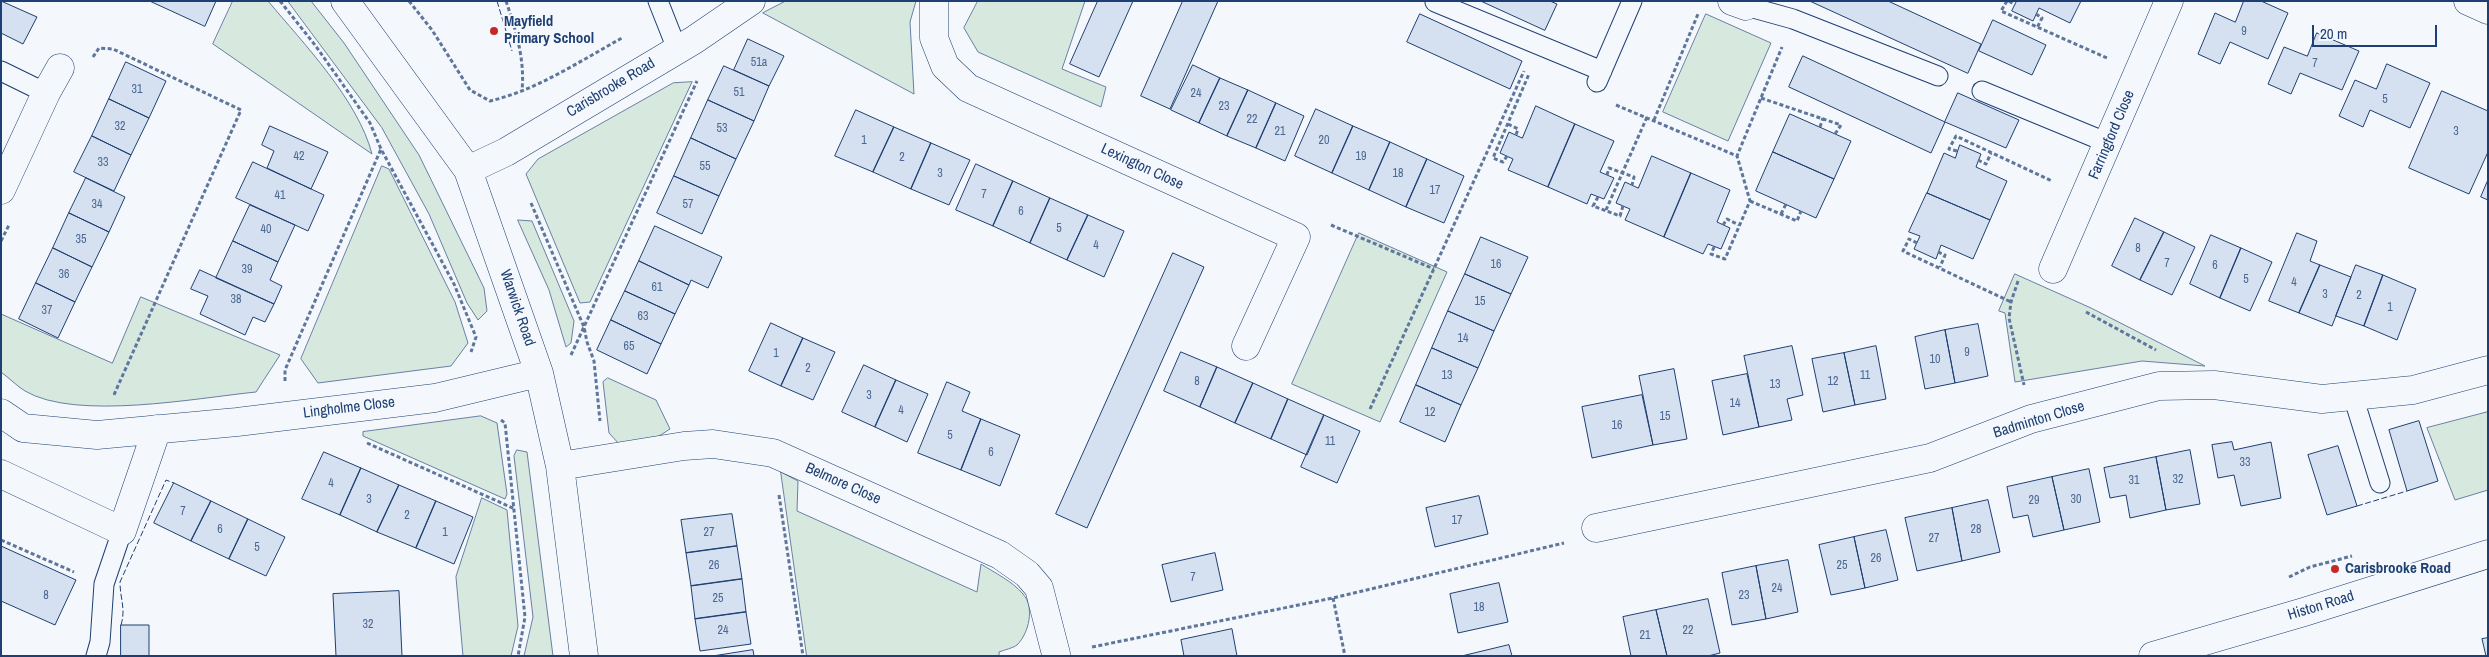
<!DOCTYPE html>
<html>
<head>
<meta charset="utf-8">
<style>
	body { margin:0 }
	#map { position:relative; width:2489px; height:657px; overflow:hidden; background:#f4f7fb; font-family:"Archivo Narrow",sans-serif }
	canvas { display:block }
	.frame { position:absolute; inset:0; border:2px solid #1d3f73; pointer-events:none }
	.scale { position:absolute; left:2312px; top:25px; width:125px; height:22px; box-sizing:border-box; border:2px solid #1d3f73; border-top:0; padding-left:6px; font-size:15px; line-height:18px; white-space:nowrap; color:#1d3f73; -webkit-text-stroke:4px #f4f7fb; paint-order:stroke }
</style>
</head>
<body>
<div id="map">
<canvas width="2489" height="657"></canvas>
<div class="frame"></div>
<div class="scale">20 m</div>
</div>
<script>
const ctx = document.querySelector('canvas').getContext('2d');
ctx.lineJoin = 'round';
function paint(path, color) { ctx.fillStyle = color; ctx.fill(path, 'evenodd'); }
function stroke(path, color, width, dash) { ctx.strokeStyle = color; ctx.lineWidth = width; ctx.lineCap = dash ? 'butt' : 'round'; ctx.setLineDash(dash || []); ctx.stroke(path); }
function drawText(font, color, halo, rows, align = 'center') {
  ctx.font = font + ' "Archivo Narrow",sans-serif'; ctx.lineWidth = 4; ctx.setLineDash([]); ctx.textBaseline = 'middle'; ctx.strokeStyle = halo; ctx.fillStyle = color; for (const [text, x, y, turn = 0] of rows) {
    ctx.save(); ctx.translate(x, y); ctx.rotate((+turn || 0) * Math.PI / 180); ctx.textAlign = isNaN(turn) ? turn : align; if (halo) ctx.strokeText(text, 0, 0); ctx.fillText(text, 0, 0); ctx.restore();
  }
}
const green = new Path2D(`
	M233,1h35c36,43 90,99 104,153l-159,-110z
	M288,1h23l33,42 75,112 65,133 3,23 -9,9 -11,-17 -38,-89 -47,-86z
	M786,1h130l-6,21 4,72 -151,-81z
	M978,1h107l-23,68 44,18 -5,20 -123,-55 -14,-24z
	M1706,14l65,29 -43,98 -65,-29z
	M692,82l-102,220 -10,1 -54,-129 12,-15 135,-76z
	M382,166l7,3 66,133 13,41 -17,23 -133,17 -17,-24z
	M518,220l14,1 42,100 -3,22 -5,4 -17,-57z
	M1359,233l88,39 -67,150 -88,-38z
	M2015,274l76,34 114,58 -63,-5 -127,21 -10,-69 -6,-2z
	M141,297l139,58 -24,37c-60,6 -180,29 -231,-1 -8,-5 -16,-13 -24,-19v-58l111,49z
	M608,378l48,22 14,29 -25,16 -24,1 -12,-13 -6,-51z
	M2488,412v78l-33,10 -28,-72z
	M481,416l16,7 10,71 -2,5 -142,-63v-4z
	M517,450l10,2 26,204h-29l9,-39 -19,-161z
	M781,472l17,9 -1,30 180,81 4,-28c14,9 31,17 42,30 12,13 6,39 -6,51 -4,3 -13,5 -18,7v4h-192z
	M482,498l25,12 11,116 -7,30h-48l-7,-79z`);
paint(green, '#d7e8df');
stroke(green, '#687fa3', 1);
const building = new Path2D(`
	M1,1l36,16 -14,27 -22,-11z
	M150,1h66l-11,25z
	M1098,1h35l-34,76 -29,-13z
	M1183,1h35l-48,108 -29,-13z
	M1481,1h69l7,3 -12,26z
	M1810,1h78l93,43 -13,29z
	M2017,1h64l-11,22 -31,-15 -6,13 -21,-10z
	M2244,1h17l27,12 -20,46 -38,-17 -10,22 -22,-10 17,-41 20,9z
	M1420,14l102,47 -12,28 -103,-47z
	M1993,20l53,25 -14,30 -53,-24z
	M2317,33l42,18 -17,39 -42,-17 -9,21 -23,-10 16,-37 23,9z
	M748,39l36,17 -15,30 -35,-16z
	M1803,56l142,66 -14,31 -142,-66z
	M126,62l40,19 -17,37 -40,-19z
	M2387,64l43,19 -20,45 -40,-18 -7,17 -24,-11 16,-36 21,9z
	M1193,65l27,13 -21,45 -28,-13z
	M724,66l45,20 -15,35 -46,-21z
	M1220,78l28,12 -21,46 -28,-13z
	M1248,90l28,13 -20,45 -29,-12z
	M2442,91l46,20v41l-19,42 -60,-26z
	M1958,93l61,27 -13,28 -61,-26z
	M109,99l40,19 -18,37 -39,-19z
	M708,100l46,21 -18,38 -45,-21z
	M1276,103l28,13 -19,45 -29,-13z
	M1536,106l39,18 -27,63 -40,-17 5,-11 -13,-6 9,-21 13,6z
	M1316,109l37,17 -21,47 -37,-17z
	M856,110l38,17 -21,45 -38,-16z
	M1790,114l61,27 -17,38 -61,-27z
	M1575,124l39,17 -14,31 14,6 -10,21 -13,-5 -4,10 -39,-17z
	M270,126l58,26 -17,37 -44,-21 7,-17 -12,-6z
	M1353,126l37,16 -21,48 -37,-17z
	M894,127l37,16 -20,46 -38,-17z
	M92,136l39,19 -17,36 -40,-19z
	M691,138l45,21 -17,37 -45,-20z
	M1390,142l37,17 -21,48 -37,-17z
	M931,143l39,17 -21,45 -38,-16z
	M1960,145l21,9 -5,13 31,14 -17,39 -63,-27 17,-40 11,5z
	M1773,152l61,27 -18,39 -60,-27z
	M1652,156l39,17 -27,64 -39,-17 5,-11 -14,-6 9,-21 13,6z
	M1427,159l37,17 -20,47 -38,-16z
	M253,162l71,33 -16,36 -72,-33z
	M976,164l37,17 -20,45 -37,-16z
	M1691,173l39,17 -13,32 13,6 -9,21 -13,-5 -5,10 -39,-17z
	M674,176l45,20 -17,38 -45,-21z
	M86,178l39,19 -16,35 -40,-19z
	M2488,180v20l-7,-3z
	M1013,181l37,17 -20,45 -37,-17z
	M1927,193l63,27 -17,39 -32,-14 -5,14 -22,-10 6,-13 -11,-4z
	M1050,198l38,17 -21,45 -37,-17z
	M250,205l45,20 -17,37 -45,-21z
	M69,213l40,19 -17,35 -39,-19z
	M1088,215l36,16 -20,46 -37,-17z
	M2135,218l29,14 -24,48 -28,-14z
	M655,226l67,31 -14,31 -17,-8 -2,5 -50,-24z
	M2164,232l31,15 -23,48 -32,-15z
	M2297,233l20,8 -7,20 10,4 -21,48 -30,-12z
	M2211,235l30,13 -21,50 -30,-14z
	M1481,237l47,20 -17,37 -46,-20z
	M233,241l45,21 -8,18 12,6 -8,18 -58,-26z
	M53,248l39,19 -17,35 -39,-19z
	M2241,248l31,14 -22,49 -30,-13z
	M1173,253l31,14 -117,261 -31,-14z
	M639,261l50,24 -14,29 -50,-23z
	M2320,265l31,12 -19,49 -33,-13z
	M2356,265l27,10 -19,51 -28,-10z
	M200,270l74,34 -9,18 -12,-5 -8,18 -45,-21 8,-18 -17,-7z
	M1465,274l46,20 -17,37 -46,-20z
	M2383,275l33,14 -19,51 -33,-14z
	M36,283l39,19 -17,36 -39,-19z
	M625,291l50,23 -14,30 -50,-24z
	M1448,311l46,20 -16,37 -46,-20z
	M611,320l50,24 -14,30 -50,-24z
	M771,323l32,15 -22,48 -32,-15z
	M1978,324l10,52 -33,7 -10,-53z
	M1945,330l10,53 -30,6 -10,-52z
	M803,338l32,14 -22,48 -32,-14z
	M1792,346l11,49 -16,4 5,21 -33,7 -15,-71z
	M1876,346l10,53 -31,6 -11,-52z
	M1432,348l46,20 -17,37 -45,-20z
	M1181,352l36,15 -17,40 -36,-16z
	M1844,353l11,52 -32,7 -11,-53z
	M864,365l32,15 -21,47 -33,-15z
	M1217,367l36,16 -18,40 -35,-16z
	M1674,369l13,70 -34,6 -14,-69z
	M1747,374l12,53 -36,8 -11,-54z
	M896,380l32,14 -21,48 -32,-15z
	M947,382l23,10 -8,19 19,8 -20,51 -43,-17z
	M1253,383l35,16 -17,40 -36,-16z
	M1416,385l45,20 -16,37 -45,-20z
	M1642,395l11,50 -61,13 -10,-51z
	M1288,399l36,16 -17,40 -36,-16z
	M1324,415l36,16 -23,52 -36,-16z
	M981,419l39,16 -20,51 -39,-16z
	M2419,421l19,60 -31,10 -18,-61z
	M2232,442l2,8 37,-8 10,56 -40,8 -7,-31 -16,3 -6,-33z
	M2338,446l19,60 -30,9 -19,-60z
	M2190,450l10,54 -34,6 -10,-53z
	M324,452l37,16 -21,47 -38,-16z
	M2156,457l10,53 -36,8 -4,-23 -16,3 -6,-30z
	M361,468l38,17 -22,47 -37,-17z
	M2089,469l11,53 -36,8 -12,-53z
	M2052,477l12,53 -31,7 -5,-22 -15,3 -6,-31z
	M174,483l37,18 -20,40 -37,-18z
	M399,485l37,16 -20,47 -39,-16z
	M1479,496l9,38 -53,13 -9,-39z
	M1988,500l12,52 -38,9 -10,-53z
	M211,501l37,18 -19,40 -38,-18z
	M436,501l37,16 -19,47 -38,-16z
	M1952,508l10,53 -45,10 -12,-53z
	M732,514l5,32 -51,7 -5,-33z
	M248,519l37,18 -19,39 -37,-17z
	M1886,530l12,50 -33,8 -11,-51z
	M1854,537l11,51 -34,7 -12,-50z
	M1,546l75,34 -21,45 -54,-24z
	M737,546l5,33 -51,7 -5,-33z
	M1215,553l8,37 -52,12 -9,-37z
	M1788,560l10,52 -32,7 -10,-53z
	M1756,566l10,53 -34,6 -10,-52z
	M742,579l4,33 -51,7 -4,-33z
	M1499,583l9,39 -50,11 -8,-39z
	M399,591l3,65h-66l-3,-62z
	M1708,599l12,54 -12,3h-41l-11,-46z
	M1656,610l11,46h-36l-8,-39z
	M746,612l5,32 -51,7 -5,-32z
	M121,625h28v31h-28z
	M1232,629l5,27h-53l-3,-16z
	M2488,638v18h-2l-4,-17z
	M1509,645l3,11h-50z
	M753,650l1,6h-41z`);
paint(building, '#d5e0f0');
stroke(building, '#1d3f73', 1);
const service = new Path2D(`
	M658,1l19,48
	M1435,2l167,69
	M1746,6l47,13 145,57
	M1,71l45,22
	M1597,82l35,-81
	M1982,91l126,52
	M2353,396l27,87
	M96,656l4,-14 4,-58 18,-53`);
const minor = new Path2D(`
	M345,1l123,169 71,203 21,93 24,190
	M934,1v37l11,28 23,22 328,149 -50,109
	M1732,1l14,5
	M2468,1l20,9
	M468,170l38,-18 188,-112 57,-39
	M1,190l45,-97 14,-25
	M2053,269l116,-268
	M1,413l22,15 74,7 140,-13 198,-24 104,-25
	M560,466l124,-20 29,-2 60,9 227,102 27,19 12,14 17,66
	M1,474l121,57 35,-102
	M1596,528l334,-70 101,-39 128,-33 55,-1 108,14 91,-9 75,-20`);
const secondary = new Path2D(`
	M2153,656l151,-44 184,-58`);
stroke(service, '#1d3f73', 21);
stroke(minor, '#1d3f73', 29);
stroke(secondary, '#1d3f73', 29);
stroke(new Path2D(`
	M280,1l35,44 55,78 11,26 73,135 22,53 -5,15
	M409,1l23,29 38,60 20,11c47,-11 90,-40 132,-63
	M506,1c10,30 19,58 16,90
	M2007,1l-6,10 106,47
	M2009,1l6,4
	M2036,14l6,4 -5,10
	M93,57l6,-9 14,1 128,61 -128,287
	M1761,98l80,27 -6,9
	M1616,105l121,51 45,-109
	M1654,120l44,-106
	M1508,124l10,5 -2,6
	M1820,127l3,-9
	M1957,151l-8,-2 7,-13 96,45
	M1507,156l-4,6 -10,-4 36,-84
	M1978,160l8,4 5,-11
	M1607,175l2,-7 25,9 -2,8
	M1598,197l-5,9 27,10 3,-10
	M1750,201l47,20 4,-10
	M531,203l53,124 3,15 7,19 6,60
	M1606,210l41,-93
	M1781,214l5,-10
	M1331,225l103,44
	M1723,225l4,-6 12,6
	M1,241l8,-16
	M1917,243l-8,-4 -6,12 108,51
	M1714,247l-3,7 14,5 25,-58 -13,-45
	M1938,252l7,3 -5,12
	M2018,281l-7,21 -2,16 15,67
	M2086,312l70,38
	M571,355l126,-274
	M285,381v-11l96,-221
	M1370,409l154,-338
	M501,420l4,3 20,194 -7,39
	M367,443l148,66
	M779,495l24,161
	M1,540l73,32
	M2289,577l21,-10 42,-11
	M1333,598l12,58
	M1092,647l241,-49 231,-55`), '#5e769c', 3, [4, 2.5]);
stroke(service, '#f4f7fb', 19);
stroke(minor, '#f4f7fb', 28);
stroke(secondary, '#f4f7fb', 28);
stroke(new Path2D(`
	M497,1l15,50
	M2357,506l50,-15
	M121,625c5,-17 -1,-26 -1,-43l46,-102 8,3`), '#1d3f73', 1, [6, 2.5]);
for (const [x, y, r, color] of [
	[494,31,5,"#c62828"],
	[2335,569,5,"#c62828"]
]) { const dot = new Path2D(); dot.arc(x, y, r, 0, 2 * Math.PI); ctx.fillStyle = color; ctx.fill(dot); stroke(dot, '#f4f7fb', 2); }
drawText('12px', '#4b6792', null, [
	["9",2244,32],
	["51a",759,63],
	["7",2315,64],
	["31",137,90],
	["51",739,93],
	["24",1196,94],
	["5",2385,100],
	["23",1224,107],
	["22",1252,120],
	["32",120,127],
	["53",722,129],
	["21",1280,132],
	["3",2456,132],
	["1",864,141],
	["20",1324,141],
	["42",299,157],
	["19",1361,157],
	["2",902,158],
	["33",103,163],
	["55",705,167],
	["3",940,174],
	["18",1398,174],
	["17",1435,191],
	["7",984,195],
	["41",280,196],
	["34",97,205],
	["57",688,205],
	["6",1021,212],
	["5",1059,229],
	["40",266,230],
	["35",81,240],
	["4",1096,246],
	["8",2138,249],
	["7",2167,264],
	["16",1496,265],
	["6",2215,266],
	["39",247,270],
	["36",64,275],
	["5",2246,280],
	["4",2294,283],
	["61",657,288],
	["3",2325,295],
	["2",2359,296],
	["38",236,300],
	["15",1480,302],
	["1",2390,308],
	["37",47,311],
	["63",643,317],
	["14",1463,339],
	["65",629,347],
	["9",1967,353],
	["1",776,354],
	["10",1935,360],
	["2",808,369],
	["13",1447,376],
	["11",1865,376],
	["8",1197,382],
	["12",1833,382],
	["13",1775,385],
	["3",869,396],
	["14",1735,404],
	["4",901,411],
	["12",1430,413],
	["15",1665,417],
	["16",1617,426],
	["5",950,436],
	["11",1330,442],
	["6",991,453],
	["33",2245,463],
	["32",2178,480],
	["31",2134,481],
	["4",331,484],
	["3",369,500],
	["30",2076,500],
	["29",2034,501],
	["7",183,512],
	["2",407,516],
	["17",1457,521],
	["6",220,530],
	["28",1976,530],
	["1",445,533],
	["27",709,533],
	["27",1934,539],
	["5",257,548],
	["26",1876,559],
	["26",714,566],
	["25",1842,566],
	["7",1193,578],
	["24",1777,589],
	["8",46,596],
	["23",1744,596],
	["25",718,599],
	["18",1479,608],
	["32",368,625],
	["24",723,631],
	["22",1688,631],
	["21",1645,636]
]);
drawText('bold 15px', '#1d3f73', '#f4f7fb', [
	["Mayfield",504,22],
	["Primary School",504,39],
	["Carisbrooke Road",2345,569]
], 'left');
drawText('15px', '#1d3f73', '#f4f7fb', [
	["Carisbrooke Road",611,88,-31],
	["Farringford Close",2112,135,-67],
	["Lexington Close",1142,167,25],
	["Warwick Road",517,308,71],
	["Lingholme Close",349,408,-7],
	["Badminton Close",2039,420,-17],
	["Belmore Close",843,484,24],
	["Histon Road",2321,606,-17]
]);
</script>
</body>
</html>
